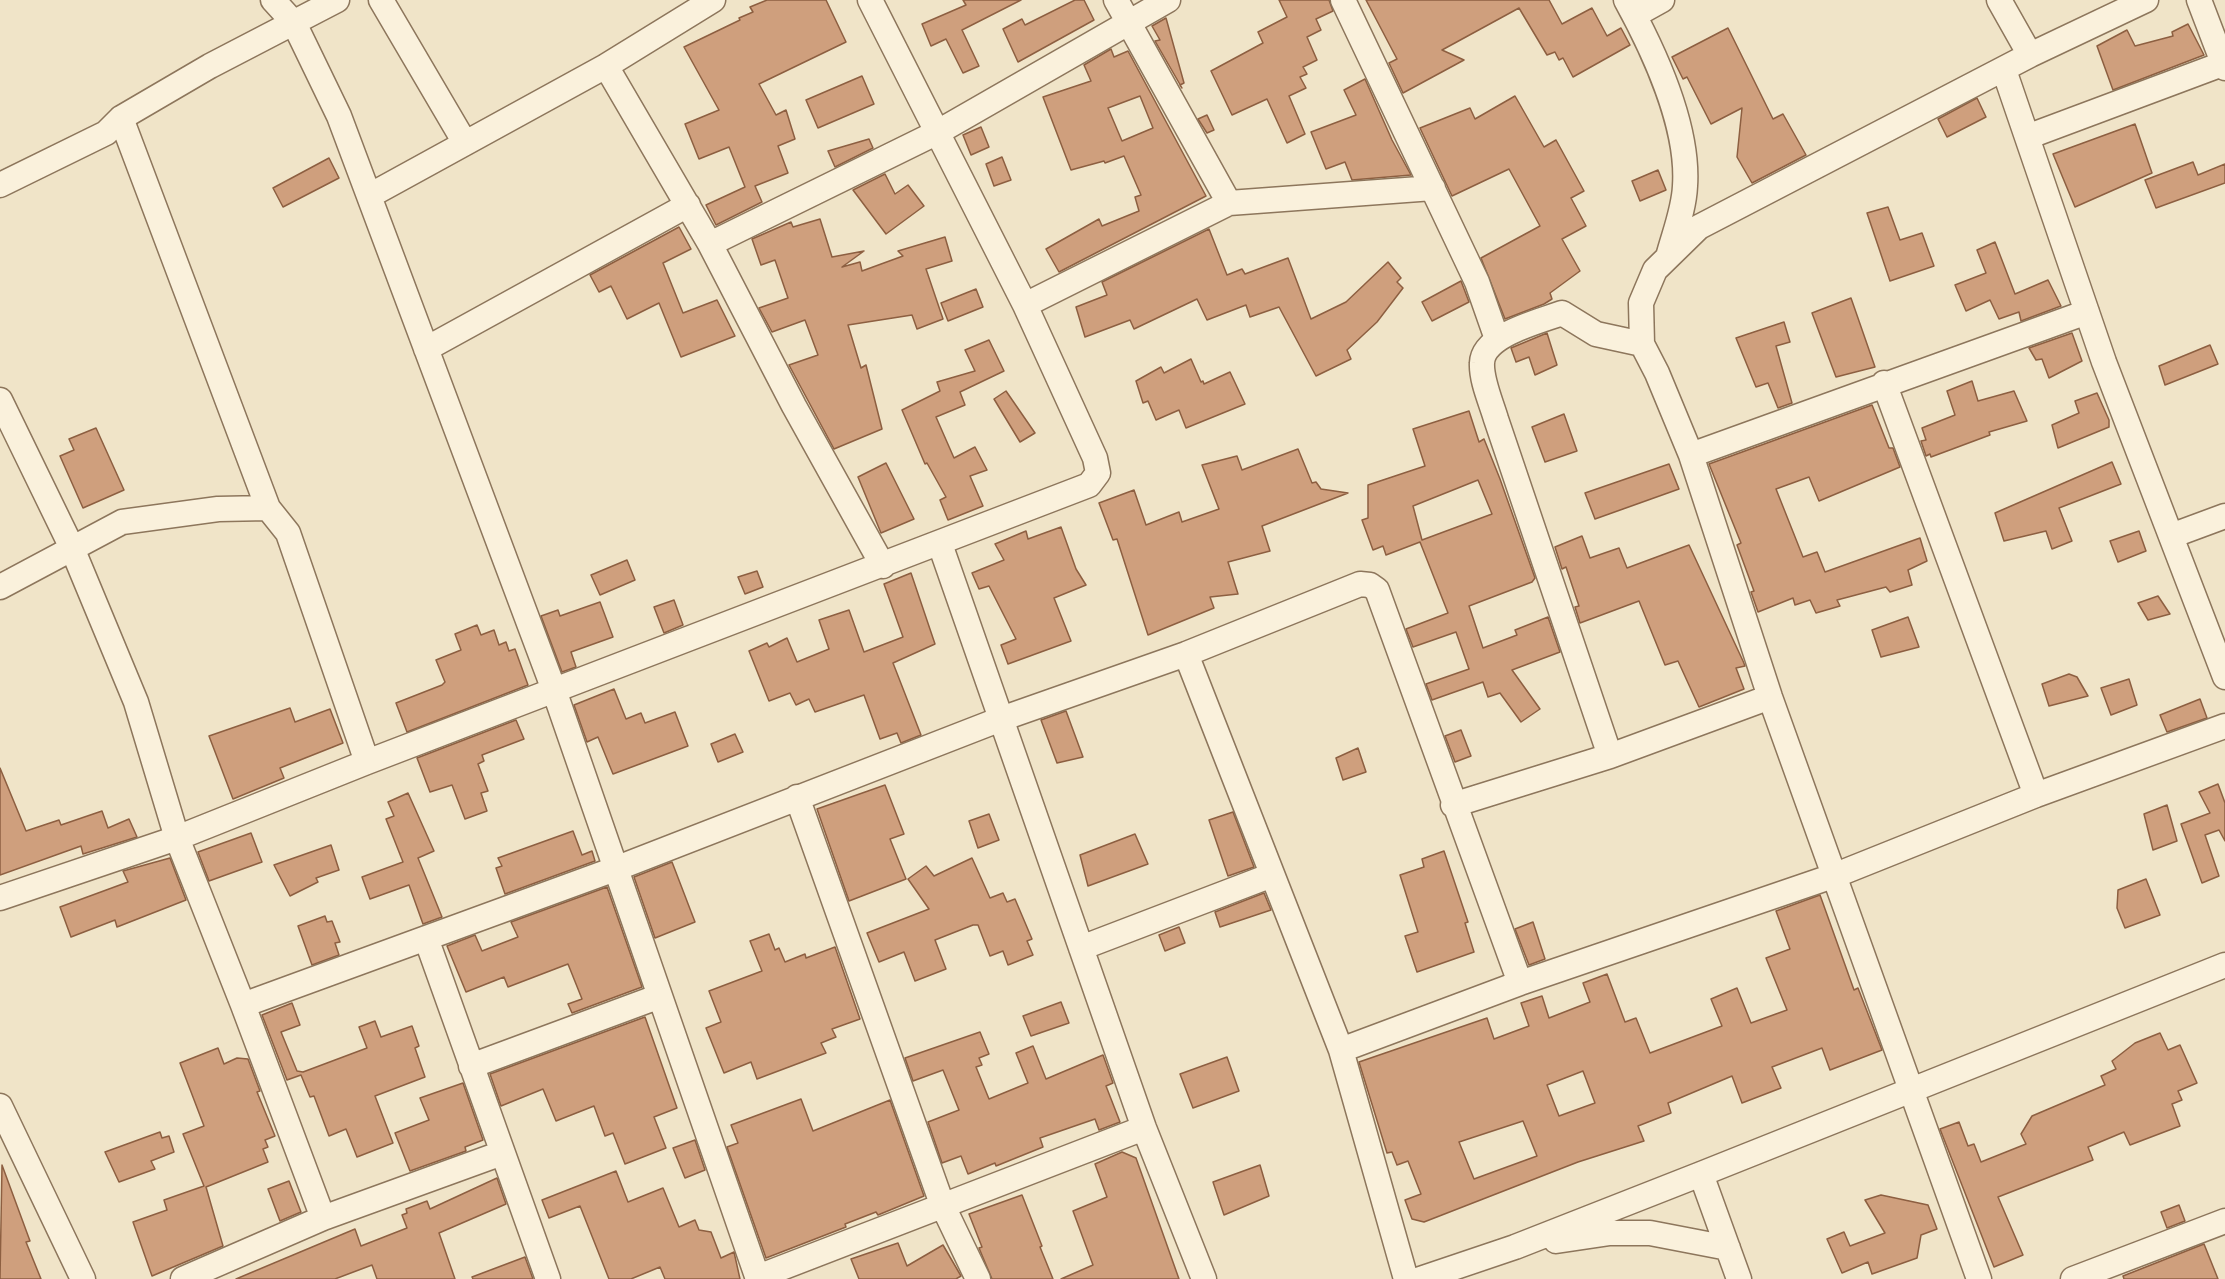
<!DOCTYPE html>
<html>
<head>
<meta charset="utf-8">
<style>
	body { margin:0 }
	canvas { display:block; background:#f0e4c8 }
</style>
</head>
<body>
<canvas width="2225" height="1279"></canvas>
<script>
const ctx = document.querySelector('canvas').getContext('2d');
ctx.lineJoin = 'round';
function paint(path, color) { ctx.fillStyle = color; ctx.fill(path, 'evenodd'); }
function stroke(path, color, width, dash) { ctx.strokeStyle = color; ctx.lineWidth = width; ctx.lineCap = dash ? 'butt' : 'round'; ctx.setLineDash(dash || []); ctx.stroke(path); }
const building = new Path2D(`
	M767,0h59l20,42 -87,42 17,31 10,-5 9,29 -17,7 10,27 -33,13 7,16 -46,23 -10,-20 39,-18 -16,-40 -30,12 -14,-35 34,-14 -35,-63 56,-27 -1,-2 14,-6 -3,-5z
	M963,0h58l-59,30 17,36 -16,7 -17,-34 -15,7 -9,-22 44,-19z
	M1075,0h9l10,20 -76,42 -15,-33 19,-10 3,6z
	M1279,0h50l4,11 -17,8 5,11 -14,7 10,23 -14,7 4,7 -7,3 6,11 -17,8 16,38 -18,9 -20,-44 -35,16 -21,-44 52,-28 -5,-11 29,-15z
	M1366,0h183l13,24 30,-16 15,28 14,-8 9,17 -57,32 -10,-19 -4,2 -4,-8 -8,3 -28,-47 -77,42 22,10 -61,33 -14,-30 8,-4z
	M1166,18l18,65 -4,2 2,3 -27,-47 5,-1 -8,-14z
	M2188,24l16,31 -91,35 -16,-44 30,-16 8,16 38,-10 -1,-4z
	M1728,28l45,91 10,-5 23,41 -54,28 -15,-26 5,-49 -31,16 -24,-47 -4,2 -11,-22z
	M1111,49l3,8 14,-6 78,145 -147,76 -13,-23 53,-30 3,7 37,-15 -4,-14 6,-2 -17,-39 -19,7 -1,-2 -33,9 -28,-73 48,-16 -7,-16zM1140,96l13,32 -31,13 -14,-33z
	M862,76l12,28 -56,24 -12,-28z
	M1365,79l27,61 19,35 -59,5 -7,-18 -19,7 -15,-37 45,-17 -12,-25z
	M1515,96l29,51 12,-7 28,51 -13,7 15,28 -24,13 18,32 -30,22 2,6 -8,5 -39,15 -24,-61 59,-32 -31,-57 -57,27 -32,-68 50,-20 5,11z
	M1977,98l9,19 -39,20 -9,-18z
	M1207,115l7,15 -7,3 -9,-14z
	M2135,124l17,49 -77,34 -22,-53z
	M981,127l8,20 -18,8 -8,-20z
	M869,139l4,9 -38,19 -7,-16z
	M1002,157l9,23 -17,6 -8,-22z
	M329,158l10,20 -56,29 -10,-19z
	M2193,162l5,13 27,-11v19l-69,25 -11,-28z
	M1658,170l8,20 -26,11 -8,-20z
	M885,174l10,20 13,-9 16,21 -38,28 -33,-44z
	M1888,207l12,33 22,-7 12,33 -44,15 -23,-68z
	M820,219l12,38 32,-6 -22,16 18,-5 2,9 41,-15 -5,-5 47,-14 7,24 -26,8 17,50 -26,10 -5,-14 -64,10 13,43 5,-3 16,64 -48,20 -45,-84 29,-10 -13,-35 -33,12 -13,-24 29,-10 -13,-38 -14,5 -9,-26 39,-17 2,5z
	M679,227l12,22 -28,14 20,50 34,-13 18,36 -54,21 -22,-54 -32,16 -16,-33 -12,6 -9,-17z
	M1209,229l18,46 15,-6 3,5 43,-16 23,61 35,-17 42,-40 13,16 -4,4 6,6 -26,34 -30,28 4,9 -35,17 -37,-69 -29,10 -4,-12 -39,15 -10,-21 -63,30 -4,-9 -45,17 -9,-30 31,-12 -5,-13z
	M1995,242l20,52 33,-14 13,26 -40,15 -2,-9 -20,7 -9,-19 -24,11 -11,-26 31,-12 -9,-23z
	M1461,281l8,21 -37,19 -10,-19z
	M976,289l7,18 -35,14 -7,-18z
	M1851,298l24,69 -39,10 -24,-64z
	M1784,322l6,20 -14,4 16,57 -14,5 -10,-25 -12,4 -20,-49z
	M1547,333l10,32 -22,10 -6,-18 -13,5 -5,-14z
	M2072,333l10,28 -33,17 -7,-19 -6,1 -7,-12z
	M989,340l15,31 -44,21 5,13 -29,12 18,41 21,-11 12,23 -17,6 13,30 -35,14 -8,-20 6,-3 -19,-34 -2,1 -23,-54 38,-19 -3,-9 38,-11 -10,-21z
	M2210,345l8,19 -53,21 -6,-19z
	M1191,359l10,23 2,-1 1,3 26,-12 15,32 -59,24 -7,-18 -23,10 -8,-19 -5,2 -7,-22 25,-14 3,6z
	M1972,381l6,20 36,-10 13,30 -38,11 1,3 -59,22 -1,-3 -4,2 -5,-15 5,-1 -4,-12 33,-13 -8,-24z
	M1006,391l29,42 -15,9 -26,-43z
	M2097,393l12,27v7l-51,21 -6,-23 27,-12 -4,-12z
	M1872,405l17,43h4l7,19 -81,34 -10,-24 -33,12 27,68 14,-5 8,20 95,-34 7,23 -19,9 4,15 -22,7 -4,-5 -49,13 3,6 -24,7 -6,-13 -15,5 -2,-7 -35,14 -7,-20 3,-1 -17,-46 4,-2 -32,-79z
	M1469,411l10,31 5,-3 16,40 35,99 -3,4 -63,24 14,42 34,-13 -2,-5 33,-13 12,35 -48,18 28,39 -19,13 -21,-29 -12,4 -5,-15 -51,18 -6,-16 43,-15 -13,-37 -43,15 -7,-18 42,-16 -28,-71 -34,13 -3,-9 -10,4 -11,-30 6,-2v-33l57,-19 -12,-37zM1478,480l14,34 -70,26 -9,-34z
	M1564,414l13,37 -32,11 -13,-35z
	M96,428l28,62 -41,18 -23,-52 14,-6 -5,-11z
	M1298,449l14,34 4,-1 5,7 27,4 -86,33 8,25 -42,11 10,32 -28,3 4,11 -66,27 -31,-96 -4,1 -14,-37 35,-13 12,35 33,-13 3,10 37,-13 -17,-44 35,-9 5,14z
	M2112,462l9,22 -62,24 13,33 -20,8 -6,-18 -42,10 -9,-28z
	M886,463l28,56 -33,14 -23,-56z
	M1669,464l10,25 -84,30 -10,-26z
	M1061,527l15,42 10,16 -32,13 17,43 -63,23 -7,-19 15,-6 -27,-53 -10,3 -7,-16 32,-13 -9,-16 31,-13 2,8z
	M2139,531l7,20 -28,11 -8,-21z
	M1582,536l8,22 29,-10 8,20 62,-23 54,116 2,5 -9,2 8,21 -45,18 -21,-46 -13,4 -26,-64 -59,22 -5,-16 4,-1 -13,-39 -4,2 -7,-22z
	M627,560l8,20 -35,15 -9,-20z
	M757,571l6,16 -18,7 -7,-17z
	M911,573l24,71 -42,19 28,72 -20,8 -4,-10 -17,6 -16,-44 -49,17 -6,-13 -13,6 -6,-12 -21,8 -20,-50 18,-8 2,4 18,-9 10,24 32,-13 -10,-29 30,-10 15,42 39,-15 -19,-53z
	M2158,596l12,18 -22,6 -10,-17z
	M674,600l9,25 -19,8 -10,-26z
	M600,602l13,35 -42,15 5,15 -14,5 -21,-56 17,-6 2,6z
	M1908,617l11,30 -38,10 -9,-27z
	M477,625l4,10 13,-5 5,15 7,-3 3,9 6,-2 13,36 -121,47 -11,-29 46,-18 3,-3 -9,-22 25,-10 -6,-16z
	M2069,674l8,3 11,19 -39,10 -7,-22z
	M2129,679l8,26 -26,10 -10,-27z
	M614,689l12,30 15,-6 4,10 30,-11 13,34 -75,28 -15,-37 -11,5 -13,-37z
	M2200,699l7,19 -40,14 -7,-17z
	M290,708l5,14 35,-13 13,34 -63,25 4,10 -51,21 -24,-63z
	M1066,711l17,46 -26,6 -16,-43z
	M516,720l8,19 -42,16 2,6 -6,3 10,27 -7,2 6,18 -22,8 -13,-34 -22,7 -13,-34z
	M1461,730l10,26 -16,6 -10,-26z
	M735,734l8,18 -25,10 -7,-18z
	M1358,748l8,24 -23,8 -7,-22z
	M0,768l26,63 33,-11 2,5 41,-14 6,17 21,-9 8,18 -54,17 -2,-8 -81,29z
	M2218,784l7,19v38l-6,-11 -14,5 14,41 -17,7 -21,-59 29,-11 -11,-21z
	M885,785l19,49 -14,5 16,40 -57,22 -32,-92z
	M408,793l26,58 -16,7 24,59 -19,7 -14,-39 -39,14 -8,-22 41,-15 -17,-43 8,-3 -6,-14z
	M2167,805l10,36 -24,9 -9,-36z
	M1233,812l21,55 -26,9 -19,-56z
	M989,814l10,26 -21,8 -9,-27z
	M573,831l9,24 10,-4 3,10 -90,33 -9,-26 6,-2 -4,-8z
	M251,833l11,29 -53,19 -11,-29z
	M1135,834l13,30 -60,22 -8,-31z
	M331,845l8,25 -23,8 2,4 -28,14 -16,-31z
	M1444,851l24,71 -3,1 9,29 -57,20 -12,-36 13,-4 -18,-57 24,-8 -2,-8z
	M170,858l16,42 -69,27 -2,-7 -44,17 -11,-30 68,-25 -5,-11z
	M972,858l18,40 13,-5 4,9 8,-3 17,40 -5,2 6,14 -25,10 -5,-14 -13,5 -12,-31h-5l-38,15 11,29 -31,12 -11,-29 -25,10 -12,-29 62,-24 -21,-30 18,-13 8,10z
	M672,862l23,60 -40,16 -21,-61z
	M2146,879l14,36 -35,13 -8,-20 1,-18z
	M607,887l35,100 -70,26 -4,-9 14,-5 -14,-35 -60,23 -4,-10 -38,15 -19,-46 28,-11 7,16 36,-14 -7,-15z
	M1264,893l7,17 -51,17 -5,-15z
	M1820,895l34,95 4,-2 24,62 -52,20 -8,-22 -50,19 9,21 -39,15 -10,-27 -64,27 3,10 -33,13 6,15 -66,21 -154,60 -12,-3 -7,-19 16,-6 -13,-33 -11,4 -5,-13 -5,1 -28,-91 128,-44 7,21 35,-13 -8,-23 21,-7 7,22 41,-16 -7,-19 24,-9 18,48 11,-4 14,35 72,-27 -11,-27 26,-11 14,35 36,-13 -21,-52 24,-9 -14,-38zM1583,1071l12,32 -36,13 -12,-31zM1523,1121l14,35 -63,23 -15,-37z
	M325,916l2,6 5,-1 8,21 -5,1 4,12 -27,10 -14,-39z
	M1533,922l12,37 -16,6 -14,-36z
	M1179,927l6,16 -20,8 -6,-16z
	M769,934l6,16 4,-2 6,14 20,-8 1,4 29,-11 25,72 -28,10 4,8 -15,6 5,10 -69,26 -6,-17 -27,11 -18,-45 15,-6 -12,-31 53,-20 -12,-30z
	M1061,1002l8,21 -38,13 -8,-20z
	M292,1003l8,22 -19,7 16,39 6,1 64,-24 -8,-21 16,-6 6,16 31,-11 7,20 -4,2 10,29 -50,19 18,47 -36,14 -11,-28 -17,7 -15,-40 -4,1 -9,-22 -14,5 -25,-65z
	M645,1017l32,91 -23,9 12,31 -41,16 -12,-31 -8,3 -11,-30 -38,15 -13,-32 -42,17 -11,-32z
	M980,1032l9,22 -10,4 3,7 -6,2 13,32 39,-16 -12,-30 17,-7 13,33 57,-24 10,28 -7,3 14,36 -21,8 -4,-11 -55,19 3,9 -47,19 -1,-3 -27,11 -7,-18 -19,7 -14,-41 31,-12 -16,-40 -30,11 -8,-23z
	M2160,1033l8,17 12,-5 17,38 -19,8 4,9 -10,4 8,22 -50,19 -6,-13 -36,15 5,13 -95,37 25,58 -29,12 -54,-138 19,-7 9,24 6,-2 7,18 45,-18 -5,-10 11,-18 73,-31 -4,-9 15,-7 -4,-8 23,-18z
	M218,1048l6,16 13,-6 11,1 12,32 -3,1 18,44 -10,4 3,7 -5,2 5,13 -62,25 17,59 -71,30 -19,-54 34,-12 -3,-10 40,-14 -21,-52 21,-8 -24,-63z
	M1227,1057l12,34 -46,17 -13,-34z
	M463,1083l20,57 -18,7 1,4 -56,20 -15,-38 34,-13 -9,-22z
	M801,1099l12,32 77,-31 34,96 -46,19 -2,-3 -31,12 1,3 -80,31 -39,-111 11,-4 -7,-18z
	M160,1132l2,6 7,-2 5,16 -23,9 4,8 -36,13 -14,-30z
	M695,1140l10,30 -20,8 -12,-30z
	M1122,1152l14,6 43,121h-118l32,-14 -20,-54 34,-14 -12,-33z
	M2,1165l28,76 -4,1 15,37h-41z
	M1260,1165l9,31 -45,19 -11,-33z
	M616,1171l12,31 35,-14 16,39 16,-7 4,10 12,2 10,26 13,-6 6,27h-75l-5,-12 -29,12h-22l-29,-73 -31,12 -7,-18z
	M497,1178l9,26 -67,29 16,46h-78l-5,-14 -37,14h-99l119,-50 6,17 46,-18 -5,-13 5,-2 -1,-4 21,-8 3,8z
	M289,1181l12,31 -21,9 -12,-32z
	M1022,1195l20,51 -2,1 13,32h-61l-13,-31 3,-1 -13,-33z
	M1881,1195l47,10 9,24 -16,6 -4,23 -45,16 -4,-12 -26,11 -15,-34 17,-7 6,14 35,-13 -20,-33z
	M2179,1205l6,16 -18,7 -6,-16z
	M898,1243l9,23 36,-21 18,31 -5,3h-97l-8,-20z
	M2204,1244l14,35h-94l-1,-3z
	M525,1257l8,22h-60l-1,-2z`);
paint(building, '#cf9f7d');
stroke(building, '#8d5f41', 1.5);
const minor = new Path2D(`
	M273,0l21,23 45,93 215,574 204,589
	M381,0l84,143
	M1116,0l113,203
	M1343,0l134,282 20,57
	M1626,0c28,51 63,127 59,186 -1,24 -11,48 -17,71
	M1999,0l31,55
	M2199,0l26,68
	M1635,15l27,-15
	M606,66l104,178 84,162 89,160
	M2004,70l100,292 121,315
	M121,118l147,390
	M2027,137l198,-74
	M0,185l106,-52 15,-15 89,-52 127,-66
	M369,196l237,-130 107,-66
	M710,244l228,-112 230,-132
	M1025,305l204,-102 204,-15
	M426,349l262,-144
	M1884,383l152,412
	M0,400l72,148 64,154 41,136 66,167 80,213
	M1691,455l396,-143
	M2171,536l54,-20
	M940,544l204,584 60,151
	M0,587l122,-65 96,-13 50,-1 20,25 79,229
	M1186,654l155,396 65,229
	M1610,756l-114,-337c-5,-17 -15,-39 -14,-56 1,-28 56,-41 80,-50l34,21 46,10
	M797,797l145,407 36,75
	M1453,805l157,-49 160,-59
	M0,898l177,-60 190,-76 722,-277 9,-12 -3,-15 -70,-153 -155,-305
	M426,938l122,341
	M1081,948l191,-73
	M243,1005l372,-136 386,-150 185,-65 174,-70 10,1 7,5 143,393
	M1341,1050l179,-67 316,-108 200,-80 189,-69
	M471,1066l189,-70
	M0,1106l83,173
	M1701,1174l38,105
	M1556,1241l54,-8h40l78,15
	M758,1277l386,-149
	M183,1279l140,-61 179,-65
	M1420,1279l95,-32 186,-73 524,-209
	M1979,1279l-209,-582 -79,-242 -34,-82 -15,-29 -1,-41 14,-33 44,-43 331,-172 116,-55
	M2073,1279l152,-58`);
stroke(minor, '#8d765c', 27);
stroke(minor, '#faf1dc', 24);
</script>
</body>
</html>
